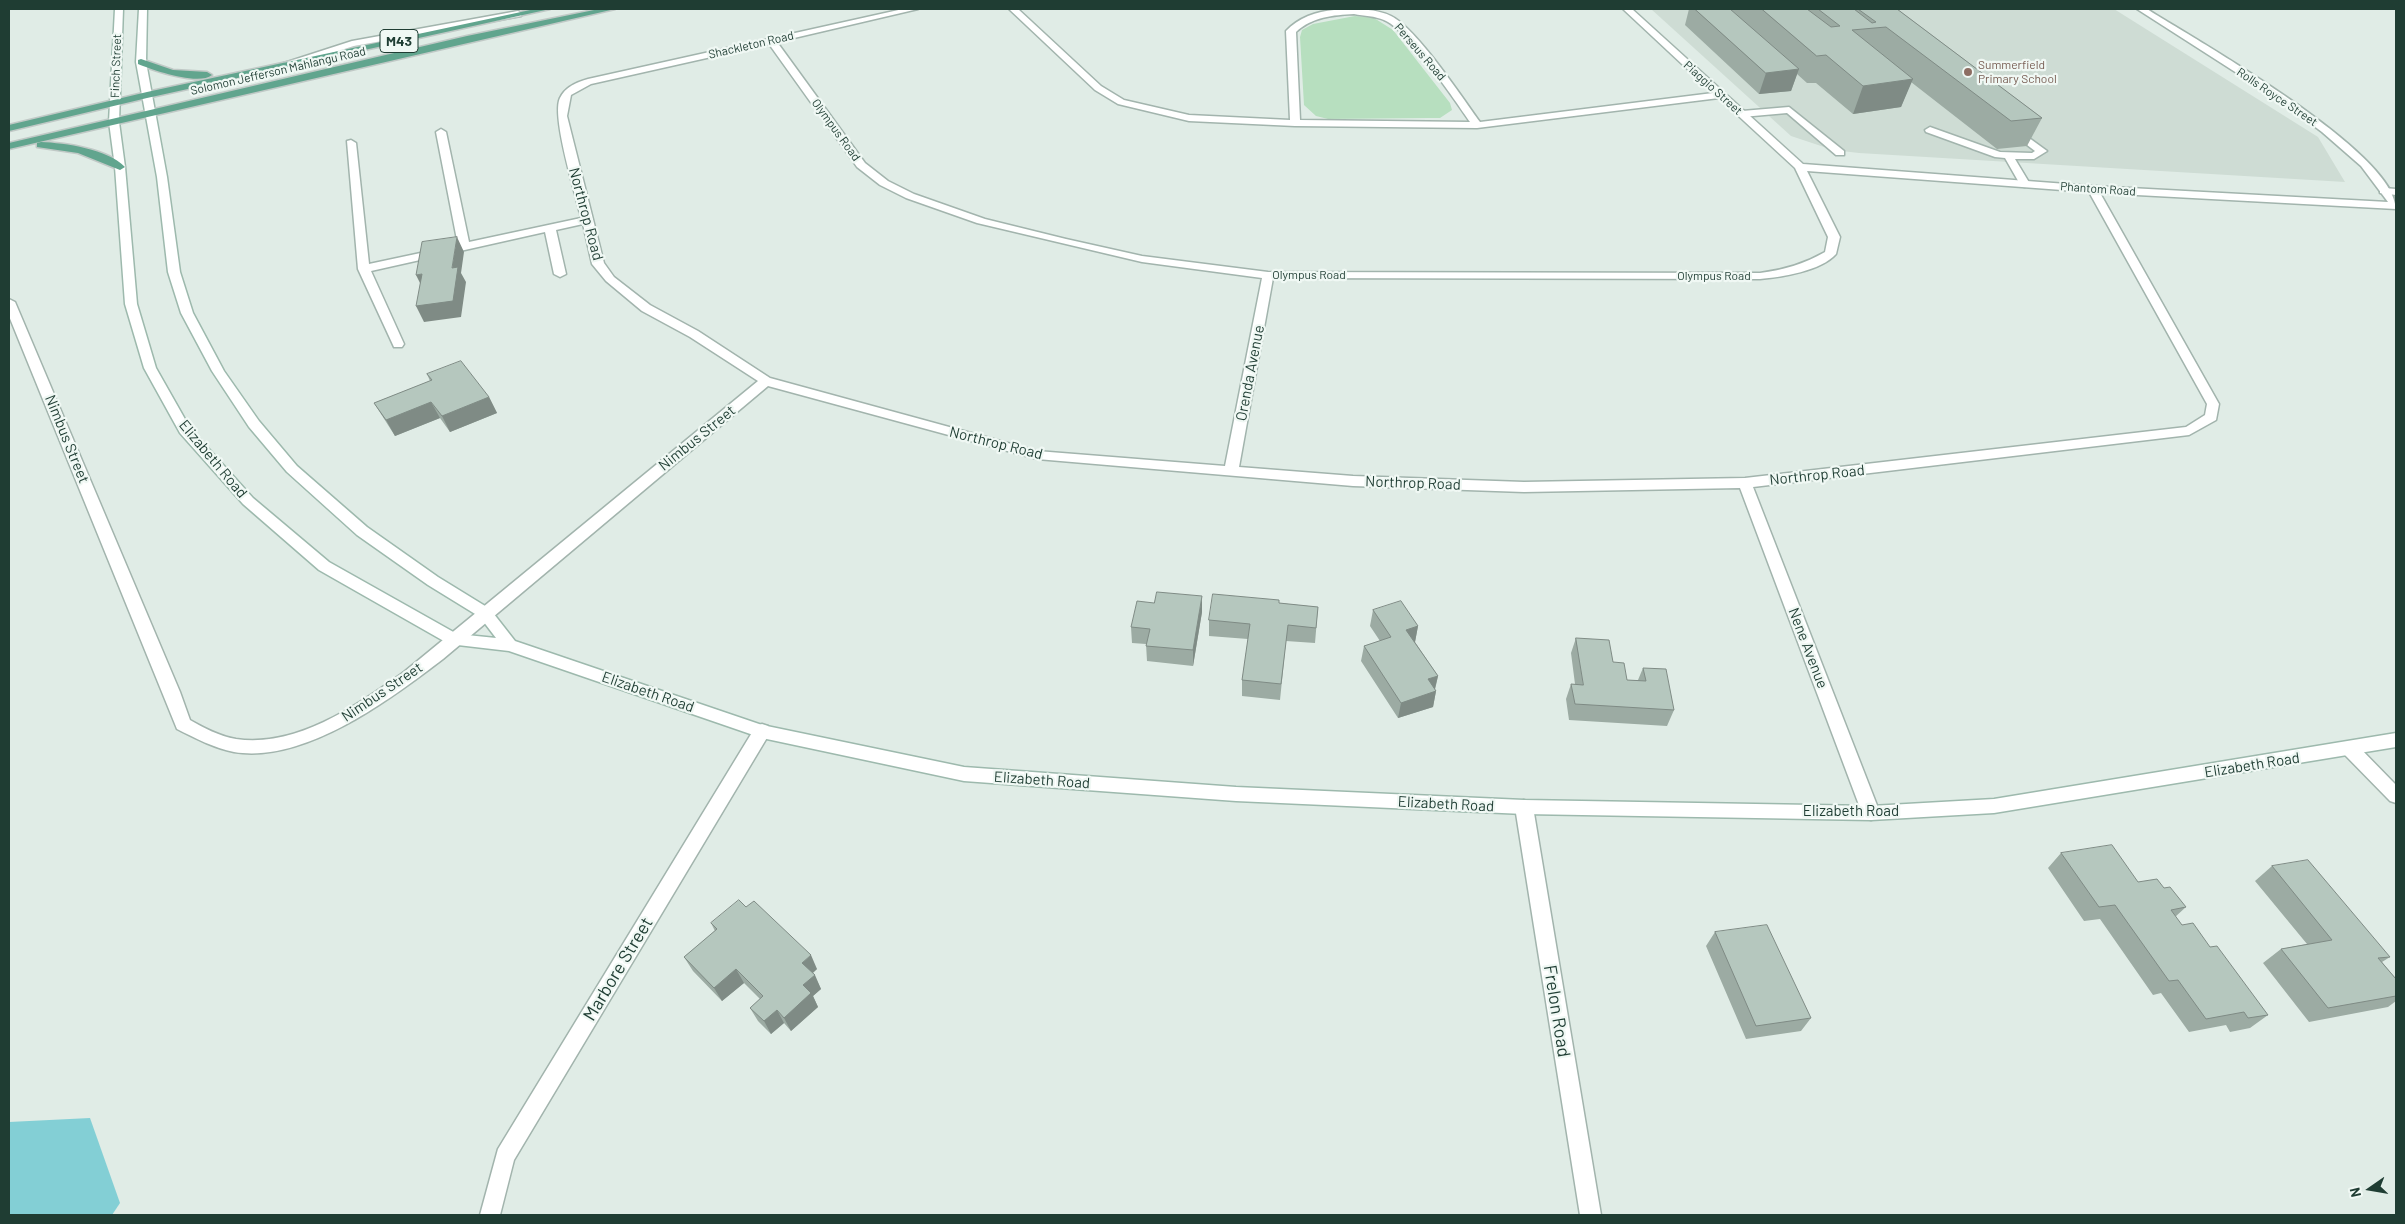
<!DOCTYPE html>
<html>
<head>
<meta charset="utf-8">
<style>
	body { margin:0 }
	#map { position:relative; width:2405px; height:1224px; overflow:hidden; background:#e0ece6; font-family:Barlow,sans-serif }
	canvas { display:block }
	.frame { position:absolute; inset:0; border:10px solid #1f3d33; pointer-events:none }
	.north { position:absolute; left:2345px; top:1164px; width:50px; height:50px; -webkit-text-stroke:4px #f0f8f4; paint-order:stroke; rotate:257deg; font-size:14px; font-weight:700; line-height:20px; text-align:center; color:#1f3d33 }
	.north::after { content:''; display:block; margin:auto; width:18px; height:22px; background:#1f3d33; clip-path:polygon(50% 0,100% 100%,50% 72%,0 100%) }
</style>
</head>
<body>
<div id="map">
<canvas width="2405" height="1224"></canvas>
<div class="frame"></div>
<div class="north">N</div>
</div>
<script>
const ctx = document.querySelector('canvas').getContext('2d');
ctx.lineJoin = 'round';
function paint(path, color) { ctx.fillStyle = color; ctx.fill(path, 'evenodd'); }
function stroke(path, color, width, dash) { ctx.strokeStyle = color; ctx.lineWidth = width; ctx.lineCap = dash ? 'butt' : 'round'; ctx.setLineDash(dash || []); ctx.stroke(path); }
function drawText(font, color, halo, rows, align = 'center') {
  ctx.font = font + ' Barlow,sans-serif'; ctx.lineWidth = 4.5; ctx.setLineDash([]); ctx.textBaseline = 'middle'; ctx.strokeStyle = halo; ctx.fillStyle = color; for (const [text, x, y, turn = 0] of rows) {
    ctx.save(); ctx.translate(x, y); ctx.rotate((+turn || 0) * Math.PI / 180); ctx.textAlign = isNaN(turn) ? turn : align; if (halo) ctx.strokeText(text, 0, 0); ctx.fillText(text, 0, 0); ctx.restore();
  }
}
paint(new Path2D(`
	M1651,9h463l204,128 27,45 -486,-29 -26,-3 -42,-14z`), '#cedcd4');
paint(new Path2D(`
	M1355,16l19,2 19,12 57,73 2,7 -12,8h-12l-100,1 -12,-3 -12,-11 -4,-68 2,-7 11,-6z`), '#b7dfbf');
paint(new Path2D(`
	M90,1118l30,85 -8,12h-103v-93z`), '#83cfd5');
const lane = new Path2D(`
	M518,11l4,3 -1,2 -167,30 -68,21 -5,-3 71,-23z
	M1789,107l55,44v4h-8l-49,-42 -45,4 -5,-3 5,-3z
	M1930,127l70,25 32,1 3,-2 -25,-19 -1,-2 5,-3 33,24 -13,8h-19l15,25 -5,3 -4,-1 -16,-28 -10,-1 -69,-25 -1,-2z
	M2384,188l12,1v6l-16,-2v-4z`);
const street = new Path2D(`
	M903,9h15l-141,33 88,121 23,18 26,13 71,25 81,20 76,17 126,16 492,1c23,-3 44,-9 65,-21l3,-15 -33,-69 -76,-70 -242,30 -182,-2 -106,-5 -71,-17 -23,-14 -86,-81h9l83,77 23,14 65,15 101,5 -4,-89c12,-13 31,-20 48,-21 18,-1 41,-2 57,6 25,12 71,81 89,106l233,-29 -90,-84h9l171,155 290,22 295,16 -27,-36 -39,-34 -40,-30 -145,-93h10c49,31 249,143 249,200l-296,-16 119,211 -3,16 -27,15 -436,52 127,326 -3,5 -6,2 -6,-2 -3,-5 -122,-325 -216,4 -171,-6 -316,-27 -269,-73 -325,273c-52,40 -139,105 -209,93 -20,-4 -39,-14 -57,-23l-168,-413v-17l6,3 165,390 10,28c14,8 29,16 46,19 61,9 121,-34 168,-67l354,-291 -68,-44 -48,-26 -36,-30 -14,-17 -9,-40 -27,6 10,44 -6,3 -6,-3 -9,-42 -174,39 33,73 -2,3h-8l-36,-78 -11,-128 4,-1 5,3 13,121 89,-19 -22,-113 5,-3 5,3 23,110 112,-24c-5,-23 -30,-102 -21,-120 5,-11 17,-16 28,-19zM1354,14c10,2 21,2 30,6 22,8 71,80 86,102l-170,-2 -4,-88c16,-15 37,-17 58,-18zM769,44l88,123 23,18 26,13 71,25 165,39 120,16 -37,188 -188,-15 -267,-73 -72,-47 -48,-26 -36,-28 -10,-14 -37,-147 4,-21 20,-11zM1807,171l282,21 118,212 -2,11 -19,12 -441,51 -221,4 -171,-6 -114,-9 34,-189 487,1c22,-2 61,-8 76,-25l4,-17z
	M762,724l6,2 2,5 -2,5 -254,424 -14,55h-20l18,-66 258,-423z
	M2350,742l6,2 40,41v18l-6,-2 -46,-47 -2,-5 2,-5z
	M1524,800l6,2 3,5 68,408h-21l-65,-408 3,-5z`);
const secondary = new Path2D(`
	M115,9h8l-4,113 6,45 12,137 19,64 34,60 63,70 76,64 128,72 39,4 -16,-21 -52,-32 -71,-50 -70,-63 -38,-45 -37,-56 -31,-58 -13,-41 -11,-95 -21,-115 3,-53h8l-1,53 21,115 13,95 13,41 31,58 35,50 38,45 70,61 71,50 52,32 25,32 247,84 202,42 272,20 288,13 347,6 123,-7 402,-66v14l-402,66 -123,7 -347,-6 -288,-13 -272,-20 -202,-43 -253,-87 -60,-7 -130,-74 -76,-66 -63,-71 -36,-65 -19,-64 -10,-137 -6,-45z`);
const primary = new Path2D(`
	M535,9h15l-403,89 -138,33v-6l138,-33z
	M599,9h16l-606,140v-6l458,-107z
	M141,59l32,11 34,2 5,3c-14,11 -59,-5 -74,-11v-4z
	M41,142c24,1 67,7 84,25l-5,3 -42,-17 -41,-6v-4z`);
stroke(lane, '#a2b4ad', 3);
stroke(street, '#a2b4ad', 3);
stroke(secondary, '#9db9ad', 3);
stroke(primary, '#c0c9c6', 3);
paint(lane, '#fff');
paint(street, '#fff');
paint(secondary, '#fff');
paint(primary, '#61a58e');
paint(new Path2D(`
	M1689,9h208l145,109 -15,28 -30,3 -86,-67 -10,25 -48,7 -37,-31h-9l-10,-9 -6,17 -32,3 -74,-69z
	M427,374l62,23 8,16 -47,19 -10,-14 -45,18 -21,-33 56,-22z
	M1279,603l39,4 -3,36 -29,-2 -6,59 -38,-4v-16l6,-41 -39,-3v-16z
	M1373,610l45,16 -3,16 23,34 -3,14 1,1 -3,16 -35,11 -37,-57 3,-15 16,-5 -10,-15z
	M1202,612l-9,54 -46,-5 -1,-17 -14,-1 -1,-16z
	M1576,638l37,24 14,18h11l5,-12 31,42 -7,16 -98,-6 -3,-21 5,-15h4l-4,-31z
	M2061,853l77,29 26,6 22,19 -11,10 7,8 28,22 58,68 -18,13 -20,4 -4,-7 -37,7 -28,-39 -8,2 -53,-76 -16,2 -36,-53z
	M2272,866l118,91 -8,5 14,17v22l-8,6 -79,15 -46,-59 18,-14 26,-5 -52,-63z
	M711,923l106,46 -4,4 8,16 -8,7 5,11 -27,24 -7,-8 -13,11 -13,-13 -8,-13 10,-9 -16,-16 -22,18 -29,-30 -9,-14 31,-26z
	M1715,932l96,86 -10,13 -55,8 -40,-93z`), '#9caba3');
paint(new Path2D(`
	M1799,69l-8,22 -32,3 7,-21z
	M1913,79l-12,28 -48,7 10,-28z
	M457,237l7,15 -3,21 5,9 -5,35 -37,5 -8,-16 36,-38z
	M422,274l2,17 -8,-16z
	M489,397l8,16 -47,19 -8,-16z
	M431,402l9,16 -45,18 -9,-16z
	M1202,596v16l-9,54v-16z
	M1418,626l-3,16 -11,4 2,-16z
	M1438,676l-4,16 2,-1 -3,16 -35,11 3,-15 27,-24z
	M811,955l6,14 -8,7 -7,-13z
	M736,969l8,14 -22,18 -8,-13z
	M815,975l6,14 -8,7 5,11 -27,24 -7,-13 19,-33z
	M777,1010l7,13 -13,11 -7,-13z`), '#7f8b85');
const building = new Path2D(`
	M1695,9h35l69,60 -33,4z
	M1762,9h45l24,18 9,-1 -22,-17h36l18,14 4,-1 -18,-13h39l145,109 -31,3 -125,-94 -34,3 61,49 -50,7 -37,-31 -9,1z
	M457,237l-5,31 6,-1 -5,34 -37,5 6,-32 -6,1 6,-33z
	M461,361l28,36 -47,19 -11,-14 -45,18 -12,-17 58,-23 -5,-6z
	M1157,592l45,4 -9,54 -47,-4 4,-17 -19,-2 6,-26 17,2z
	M1213,594l66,6v3l39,4 -2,21 -28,-3 -7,59 -39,-4 8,-56 -41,-4z
	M1401,601l17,25 -12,4 32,46 -10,3 8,12 -35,12 -37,-57 27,-9 -18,-27z
	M1576,638l33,2 4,22 11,1 3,17 19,1 -3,-13 23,1 8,41 -99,-6 -4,-20 12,1z
	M2112,845l26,37 19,-3 7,9 6,-1 16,20 -15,3 11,15 11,-2 17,24 7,-1 51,69 -20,3 -4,-6 -38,7 -28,-39 -9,1 -54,-76 -16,2 -38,-54z
	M2308,860l82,97 -12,1 18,21v17l-68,12 -47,-59 51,-9 -60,-74z
	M739,900l7,7 8,-6 57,54 -9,8 13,12 -12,10 8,8 -27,25 -7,-8 -13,11 -14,-13 13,-12 -27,-27 -22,19 -30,-31 33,-28 -6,-6z
	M1767,925l44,93 -55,8 -41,-94z`);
paint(building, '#b5c7be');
stroke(building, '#7f8b85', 1);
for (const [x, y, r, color] of [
	[1968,72,5,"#8d6e63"]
]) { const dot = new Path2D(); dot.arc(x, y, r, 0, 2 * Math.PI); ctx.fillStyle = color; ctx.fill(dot); stroke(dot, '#f0f8f4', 2); }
drawText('12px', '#1f3d33', '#f0f8f4', [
	["Shackleton Road",751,45,-13],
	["Perseus Road",1420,52,49],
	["Finch Street",116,66,-88],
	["Solomon Jefferson Mahlangu Road",278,71,-13],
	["Piaggio Street",1713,88,42],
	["Rolls Royce Street",2277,97,34],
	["Olympus Road",836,130,54],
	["Phantom Road",2098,189,4],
	["Olympus Road",1309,275],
	["Olympus Road",1714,276]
]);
drawText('12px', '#785e54', '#f0f8f4', [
	["Summerfield",1978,65],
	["Primary School",1978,79]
], 'left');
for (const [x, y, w] of [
	[399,41,38]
]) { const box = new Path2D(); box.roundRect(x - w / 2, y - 11.5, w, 23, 4); ctx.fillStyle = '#f0f8f4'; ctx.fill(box); stroke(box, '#1f3d33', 1); }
drawText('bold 14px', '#1f3d33', null, [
	["M43",399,41]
]);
drawText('15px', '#1f3d33', '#f0f8f4', [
	["Northrop Road",586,214,75],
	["Orenda Avenue",1250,373,-79],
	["Nimbus Street",697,438,-39],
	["Nimbus Street",67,439,68],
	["Northrop Road",996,443,14],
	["Elizabeth Road",213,459,50],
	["Northrop Road",1817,475,-6],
	["Northrop Road",1413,483,2],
	["Nene Avenue",1808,648,69],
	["Nimbus Street",382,692,-34],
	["Elizabeth Road",648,692,19],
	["Elizabeth Road",2252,765,-9],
	["Elizabeth Road",1042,780,4],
	["Elizabeth Road",1446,804,3],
	["Elizabeth Road",1851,811]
]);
drawText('18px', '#1f3d33', '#f0f8f4', [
	["Marbore Street",618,969,-59],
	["Frelon Road",1557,1011,81]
]);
</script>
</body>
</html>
